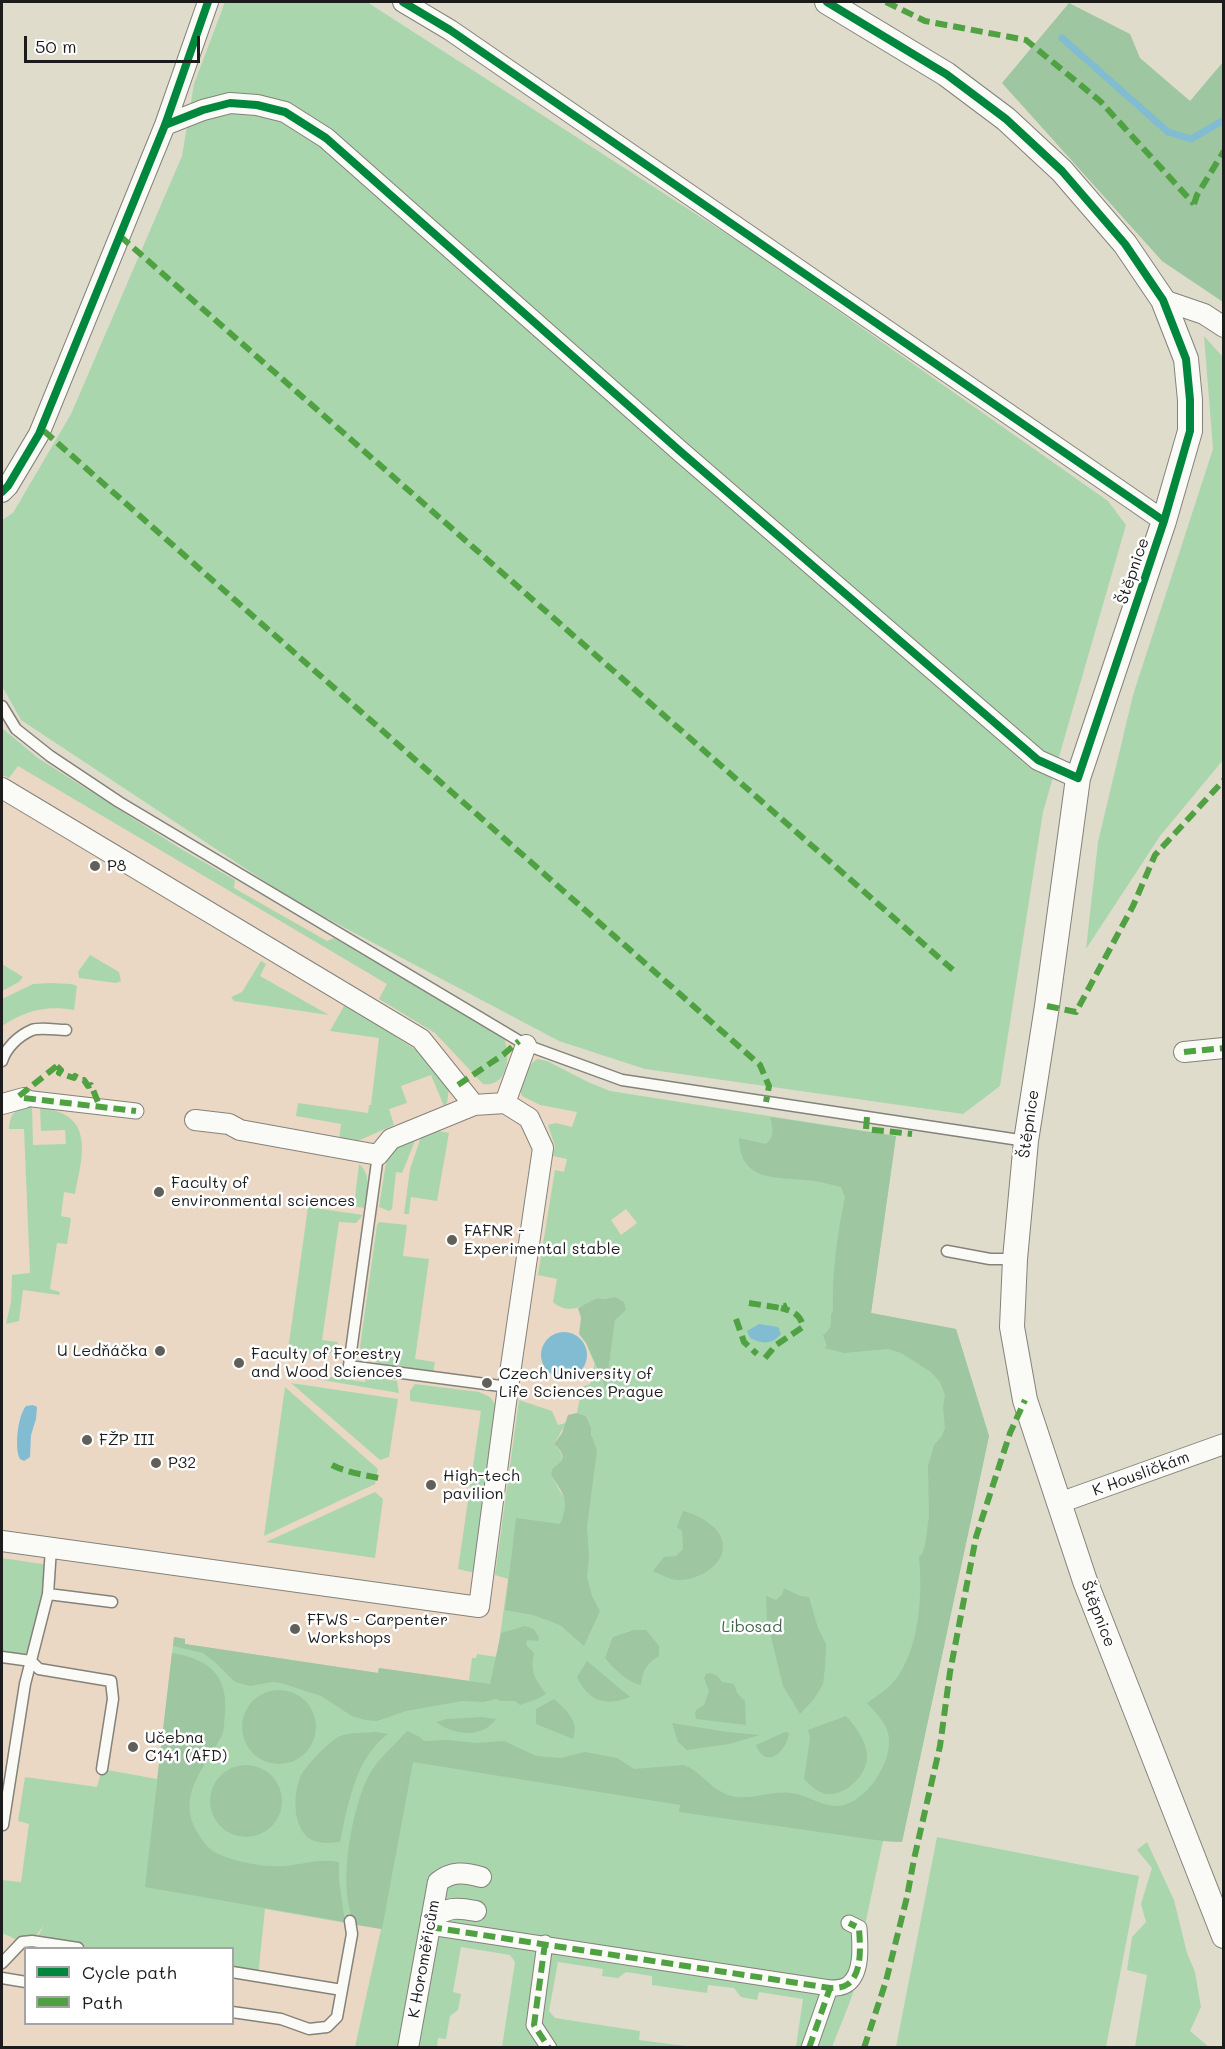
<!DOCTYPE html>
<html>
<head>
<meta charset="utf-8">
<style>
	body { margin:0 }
	#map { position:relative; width:1225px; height:2049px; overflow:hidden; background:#e0dccb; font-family:Mali,sans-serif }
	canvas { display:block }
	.frame { position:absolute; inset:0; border:3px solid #1c1c1c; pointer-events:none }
	.legend { position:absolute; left:24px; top:1947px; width:210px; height:78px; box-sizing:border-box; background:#fff; border:2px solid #a4a4a4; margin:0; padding:8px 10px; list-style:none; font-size:18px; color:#1c1c1c }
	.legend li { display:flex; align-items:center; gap:12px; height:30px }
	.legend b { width:30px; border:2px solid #a4a4a4 }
	.scale { position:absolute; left:24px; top:36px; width:176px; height:27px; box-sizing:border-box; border:3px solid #1c1c1c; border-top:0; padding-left:8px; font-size:18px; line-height:21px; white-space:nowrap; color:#1c1c1c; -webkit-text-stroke:4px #fff; paint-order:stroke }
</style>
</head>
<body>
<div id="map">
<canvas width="1225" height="2049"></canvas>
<div class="frame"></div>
<ul class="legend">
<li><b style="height:8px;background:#00873e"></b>Cycle path</li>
<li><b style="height:8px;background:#4fa141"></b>Path</li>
</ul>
<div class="scale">50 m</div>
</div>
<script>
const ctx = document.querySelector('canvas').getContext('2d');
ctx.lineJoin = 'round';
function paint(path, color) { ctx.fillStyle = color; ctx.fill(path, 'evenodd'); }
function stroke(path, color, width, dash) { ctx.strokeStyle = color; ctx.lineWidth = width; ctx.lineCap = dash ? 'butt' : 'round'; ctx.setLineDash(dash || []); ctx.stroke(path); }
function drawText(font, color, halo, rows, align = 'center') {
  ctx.font = font + ' Mali,sans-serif'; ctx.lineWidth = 5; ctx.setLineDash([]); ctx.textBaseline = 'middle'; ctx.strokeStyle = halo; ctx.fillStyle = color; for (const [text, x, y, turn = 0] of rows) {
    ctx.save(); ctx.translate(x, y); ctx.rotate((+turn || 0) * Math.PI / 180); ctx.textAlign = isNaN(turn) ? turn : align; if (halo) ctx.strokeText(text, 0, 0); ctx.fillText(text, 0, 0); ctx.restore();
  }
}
paint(new Path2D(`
	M2,728l36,30 143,91 323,189 84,44 22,9 286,45 -25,177 85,16 33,107 -87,406 -19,-1 -501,88 -27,118h-353zM26,1948h206v76h-206z`), '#ead8c4');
paint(new Path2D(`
	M225,2h142l380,245 361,254 18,24 -83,287 -43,274 -37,28 -318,-45 -86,-28 -263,-139 -275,-182 -19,-34v-166l11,-7 58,-99 111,-258 12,-72z
	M1204,336l19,21v403l-63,76 -74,113 12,-107 35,-147 80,-246z
	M2,728l36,30 143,91 54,31 -1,8 93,53 7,-3 170,100c7,19 4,49 -21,46l-48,-51 -56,-34 8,-15 -369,-218 -9,12 -7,-3z
	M90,955l29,17 2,9 -5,2 -37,-5 -1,-6z
	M261,961l5,3 -6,12 69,39 -95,-14 -3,-4 11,-5z
	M2,964l21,13 -4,5 -17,9z
	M49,983l23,1 5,2 -3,24c-28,-5 -49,1 -72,16v-27l31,-15z
	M344,1006l25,13 47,31 29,31 4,8 -2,14 -3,3 -13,-31 -30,11 6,17 -18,6 5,16 -43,19 -12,-4 2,-16 -45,-8 2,-13 70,10 1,-8h2l8,-67 -49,-7z
	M537,1059l10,2 41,21 22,9 286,45 -25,177 85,16 33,107 -87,406 -19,-1 -18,84c3,40 -19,86 -33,122h-36l7,-48 -44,-7 -2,8 -16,-3 -7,-9 -26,-3 -1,8 -55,-8v-9l-26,-4 -8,6 -16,-2 1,-7 -45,-7 -9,49 6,7 85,13 -1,9 54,7h-191l13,-85 -5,-7 -49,-8 -8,45 8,2 -3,16 -8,6 -4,23 -8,-1 -1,9h-82l26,-118 -116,-20 -7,67 -25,-4 -1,-24h-154l-43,-6 9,-17 -12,16 -10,1 -20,-9v-53l19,2 8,-58 -11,-3 7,-44 72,10 5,-18 55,10 17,-142 11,2v5l193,29 1,-5 90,13 3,-23h4l1,-4 20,3 11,-78 -13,-4 24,-175 33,11 6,14 8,-2 -12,21c14,14 7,19 -3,31l14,25 1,9 31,-58c-6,-12 -6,-23 -11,-35l-9,-3 5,-26 8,-3 4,-11v-10l12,25 9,-68 -1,-23 -11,2 -6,-1c-15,9 -29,17 -44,4l4,-23 -19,-4 17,-105 9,2 3,-13 -14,-3 2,-10 -7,-21 8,-2 16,4 5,-15 -37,-7 -18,-9c-4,-14 3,-28 15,-37zM626,1209l11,14 -16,12 -10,-15z
	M32,1105l1,40 33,-1 -1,-14 -24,1 -1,-25c9,3 19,5 27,10 25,16 12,54 8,78l-11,-2 -3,24 10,2 -4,26 -10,-1 -7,46 10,3 -1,3 -36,-5 -4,31 -13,3 5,-22 1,-27 18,-2 -6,-144h-15c1,-17 7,-20 23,-24z
	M433,1130l16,3 -12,68 -26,-4 -2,17h-5l6,-45 12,-35z
	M417,1136l-15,37 -6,-1 -4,37 -3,2 -10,-4 8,-51 8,-10z
	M359,1164c14,12 7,28 5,44l-10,-2z
	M308,1207l55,8 -7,8 -17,-1 -17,118 16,2c-4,22 -35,11 -50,8z
	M379,1222l28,3 -4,31 26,3 -14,100 20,3 -2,10c-21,-3 -64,-2 -73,-25l17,-122z
	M287,1371l78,11 2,-6 30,5 2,12 -112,-19z
	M291,1383l107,16 -9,58 -9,3z
	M415,1384l64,8 11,5 7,10 -18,167 -21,-5 23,-158 -71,-10v-10z
	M285,1387l93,82 -3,15 -111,52z
	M375,1492l8,7 -8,59 -109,-16z
	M2,1558l47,7 -18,96 -29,-4z
	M937,1837l202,39 -33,171h-210z
	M1147,1842l27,58 13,53 8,19 6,35 -11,24 19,16h-74l12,-72 -20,-5 5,-33 14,-15 -5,-18 11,-36 -15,-18z`), '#aad6ad');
paint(new Path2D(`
	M1069,3l61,31 10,24 50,43 33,-39v240l-61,-41 -160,-178z
	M770,1117l126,19 -25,177 85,16 33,107 -87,406 -19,-1 -204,-29 1,-7 -267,-43 -31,167 -25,-4c-22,-29 -5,-117 11,-148 9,-18 26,-31 39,-46l11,5 6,5 24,-1 28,3 28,-2 32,15 25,2 24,-6 32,6 17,11 49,-4c14,3 28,24 45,30 21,7 42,-5 63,-2 17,2 31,14 48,13 28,-3 56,-47 49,-73 -4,-13 -13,-21 -21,-30 10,-7 21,-14 29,-24 23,-29 27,-87 23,-122l3,-3 3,-8 4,-30 -1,-50 6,-21 8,-9 3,-8 -2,-20 2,-13 -5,-13 -9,-10 -30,-19 -13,-4 -44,4 -20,-5 3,-2 -4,-11c9,-6 8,-11 8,-21l2,-3c-1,-38 4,-76 12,-114l-4,-10c-9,-2 -18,-5 -27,-6 -33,-5 -74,4 -75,-43l27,6c9,-8 7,-15 4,-27z
	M615,1297l9,5 2,8 -11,10 -9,69 -20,-46 -7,-9 2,-16 -3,-10 19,-10 6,1z
	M577,1413l9,3 5,12v6l6,16 -10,77 2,30 -2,20 5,19 8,15 -16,35 -24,-21 -27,-10 -28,-5 11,-92 44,6c10,-23 4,-29 -9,-49l2,-7c13,-8 12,-14 1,-24l8,-11 6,-18z
	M683,1511c15,4 40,16 40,35 0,21 -26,34 -44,34 -8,0 -18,-5 -26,-9l11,-14 12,-1 7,-7 -1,-18 -5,-4z
	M784,1588l16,8 9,1 9,31 8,16 -1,24 -2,16 -9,15 -14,15 -17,-28 -4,-16 -12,-49 -1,-25 10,4 6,-5z
	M525,1626l9,3 5,9 -1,3 -11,-1 -1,5 8,8c-4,20 1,25 12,41l-9,5 -17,6 -5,-4h-14l-5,-2 -13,3 -21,-1 -56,10 -29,10 -12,-1 -13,-4 -31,-20 -40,-13 -9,-1 -22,4 -15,-4 -19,-19 -13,-10 -30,-7 1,-9 11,2v5l193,29 1,-5 111,16 11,-51z
	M634,1630h12l13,16v10c-12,7 -17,15 -18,29 -14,-3 -27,-16 -36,-27l8,-21z
	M172,1653c36,6 56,21 53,60 -1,7 0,16 -3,22 -17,34 -48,61 -23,100 5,8 10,15 19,19 21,9 45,13 67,12 19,-2 35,-8 54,-4v18l6,42 -200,-35z
	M587,1661l43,36c-25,10 -42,4 -53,-20z
	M710,1673l8,3 4,6 12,2 3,9 8,8 1,24 -50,-6 -1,-5 1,-4 8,-5 5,-14 -5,-13 2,-4z
	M242 1727a37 37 0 1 1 74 0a37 37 0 1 1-74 0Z
	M554,1699c12,11 26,22 19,40l-37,-15v-15z
	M846,1716c10,11 21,25 21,41 0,20 -28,46 -49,34 -5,-3 -10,-8 -14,-12l6,-41 -2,-8z
	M482,1717l14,2c-14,20 -43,16 -60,3l11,-3z
	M672,1723l55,9 33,3 -31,9 -42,6 -9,-8z
	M377,1732l11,2c-33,24 -40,71 -48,108 -9,1 -19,2 -28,-2 -19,-10 -19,-42 -13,-60 3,-11 30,-39 41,-44 11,-4 26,-3 37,-4z
	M785,1732l4,1c-3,20 -24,37 -33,12z
	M210 1801a36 36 0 1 1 72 0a36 36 0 1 1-72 0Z`), '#9dc6a1');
paint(new Path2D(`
	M759,1324l19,3 3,7c-9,11 -19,10 -31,4l-3,-7z
	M541 1355a23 23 0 1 1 46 0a23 23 0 1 1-46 0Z
	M33,1405l4,2 -1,12 -5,16 -1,22 -6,4 -4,-2c-6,-11 -2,-44 6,-53z`), '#82bcd2');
stroke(new Path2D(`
	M1062,38l106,94 23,7 33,-19`), '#82bcd2', 7);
const service = new Path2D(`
	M2,706l14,23 34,27 69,46 407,243 96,35 404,61
	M2,1061c4,-13 16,-25 30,-31 9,-3 24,0 34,0
	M378,1155l-29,211 159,21
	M947,1251l43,8h25
	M48,1594l64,8
	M2,1657l29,4 8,8 72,12 2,18 -11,70
	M3,1825l22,-141 23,-90 3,-46
	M2,1963l20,-21 10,-1 46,7
	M232,1972l110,18
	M2,1978l24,4
	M232,2012l49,7 28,10 18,-2 10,-10 15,-83 -2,-13`);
const pedestrian = new Path2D(`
	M24,1098l112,13
	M430,1927l400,61c6,0 13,0 18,-4 15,-11 12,-40 11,-56l-10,-5
	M545,1943l-11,82 15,23
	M809,2048l21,-60`);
const minor = new Path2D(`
	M403,2l47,28 714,491
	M165,125l38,-15 27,-7 27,2 28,7 41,26 355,314 357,308 40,18
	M1163,300l41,14 20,13
	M2,492l6,-6 31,-52 126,-309 43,-123
	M2,788l419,251 53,66
	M1184,1052l40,-4
	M505,1103l21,-58
	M2,1104l22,-6
	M1059,1503l165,-59
	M2,1541l477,66 29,-220 35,-239 -14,-30 -24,-15 -31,2 -83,34 -13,16 -138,-25 -11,-6 -34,-4
	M431,1919c18,-12 24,-12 45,-8
	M408,2048l30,-166c14,-11 26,-10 43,-5`);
const tertiary = new Path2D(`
	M827,2l119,72 60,45 56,52 63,73 38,56 23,59 4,41v31l-26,90 -86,257 -31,228 -21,135 -11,118 -3,68 13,73 60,181 139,355`);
stroke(service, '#84827a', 13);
stroke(pedestrian, '#84827a', 17);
stroke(minor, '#84827a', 22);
stroke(tertiary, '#84827a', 26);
stroke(service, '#fafaf7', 10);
stroke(pedestrian, '#fafaf7', 15);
stroke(minor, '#fafaf7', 20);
stroke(tertiary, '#fafaf7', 24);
stroke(new Path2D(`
	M886,2l39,19 101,19 74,61 94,103
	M1194,204l3,-9 27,-44
	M120,236l833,734
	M44,431l716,634 9,21 -3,16
	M1047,1006l29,6 57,-106 22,-51 69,-75
	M1184,1052l40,-4
	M57,1066l4,4 -2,3 15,5 1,-2 6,4h3l4,6 3,-1 9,22
	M458,1085l46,-31 15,-13
	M19,1096l39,-31
	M24,1098l112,13
	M867,1117l-1,12 46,5
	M749,1303l32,5 6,-3
	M736,1319l8,23 13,12
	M765,1358l11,-13 27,-18c-2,-12 -10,-16 -22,-19
	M332,1465c13,7 32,10 47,13
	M430,1927l400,61c6,0 13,0 18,-4 15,-11 12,-40 11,-56l-10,-5
	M545,1943l-11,82 15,23
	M809,2048l21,-60
	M864,2048l22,-67 21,-84 7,-38 26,-113 10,-74 26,-135 34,-104 15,-33`), '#4fa141', 6, [12, 6]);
stroke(new Path2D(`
	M403,2l47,28 714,491
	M165,125l38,-15 27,-7 27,2 28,7 41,26 355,314 357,308 40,18 86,-257 26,-90v-31l-4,-41 -23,-59 -38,-56 -63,-73 -56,-52 -60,-45 -119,-72
	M2,492l6,-6 31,-52 126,-309 43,-123`), '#00873e', 8);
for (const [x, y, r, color] of [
	[95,866,6,"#615f59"],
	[159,1192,6,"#615f59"],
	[452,1240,6,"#615f59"],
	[160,1351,6,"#615f59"],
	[239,1363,6,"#615f59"],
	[487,1383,6,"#615f59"],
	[87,1440,6,"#615f59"],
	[156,1463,6,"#615f59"],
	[431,1485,6,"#615f59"],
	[295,1629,6,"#615f59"],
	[133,1747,6,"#615f59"]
]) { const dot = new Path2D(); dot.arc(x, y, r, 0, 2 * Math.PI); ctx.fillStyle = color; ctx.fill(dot); stroke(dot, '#fff', 2); }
drawText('16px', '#1c1c1c', '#fff', [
	["Štěpnice",1133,571,-71],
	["Štěpnice",1029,1124,-82],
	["K Housličkám",1141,1474,-20],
	["Štěpnice",1098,1614,69],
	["K Horoměřicům",424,1959,-80]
]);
drawText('16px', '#1c1c1c', '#fff', [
	["P8",107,866],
	["Faculty of",171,1183],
	["environmental sciences",171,1201],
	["FAFNR -",464,1231],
	["Experimental stable",464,1249],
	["U Ledňáčka",148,1351,"right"],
	["Faculty of Forestry",251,1354],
	["and Wood Sciences",251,1372],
	["Czech University of",499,1374],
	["Life Sciences Prague",499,1392],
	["FŽP III",99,1440],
	["P32",168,1463],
	["High-tech",443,1476],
	["pavilion",443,1494],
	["FFWS - Carpenter",307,1620],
	["Workshops",307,1638],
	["Učebna",145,1738],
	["C141 (AFD)",145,1756]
], 'left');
drawText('16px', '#43654c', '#fff', [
	["Libosad",752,1627]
]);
</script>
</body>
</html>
